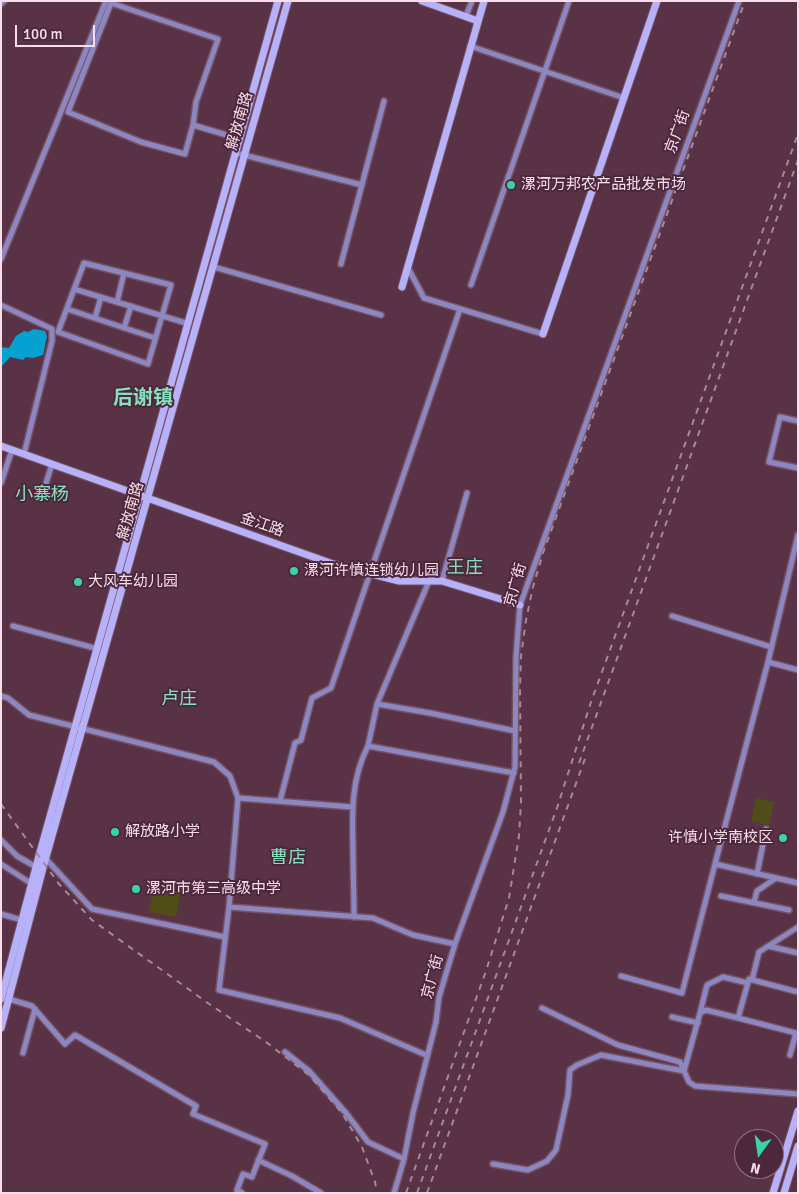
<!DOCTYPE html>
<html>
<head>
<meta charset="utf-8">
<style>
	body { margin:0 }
	#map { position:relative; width:799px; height:1194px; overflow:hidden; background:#593246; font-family:Signika,sans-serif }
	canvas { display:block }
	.frame { position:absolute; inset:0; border:2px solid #f8deea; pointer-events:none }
	.north { position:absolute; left:734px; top:1129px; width:50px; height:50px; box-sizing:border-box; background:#4d273c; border:1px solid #917082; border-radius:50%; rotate:194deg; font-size:14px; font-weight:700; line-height:20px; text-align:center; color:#f8deea }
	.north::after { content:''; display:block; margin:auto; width:18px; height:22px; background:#39d4a5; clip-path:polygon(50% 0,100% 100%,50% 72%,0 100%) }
	.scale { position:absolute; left:15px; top:25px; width:80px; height:22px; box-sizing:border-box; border:2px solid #f8deea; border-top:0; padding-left:6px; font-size:15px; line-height:18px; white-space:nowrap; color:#f8deea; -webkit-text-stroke:4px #4d273c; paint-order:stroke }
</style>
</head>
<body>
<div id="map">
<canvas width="799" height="1194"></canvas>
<div class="frame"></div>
<div class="north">N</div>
<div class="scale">100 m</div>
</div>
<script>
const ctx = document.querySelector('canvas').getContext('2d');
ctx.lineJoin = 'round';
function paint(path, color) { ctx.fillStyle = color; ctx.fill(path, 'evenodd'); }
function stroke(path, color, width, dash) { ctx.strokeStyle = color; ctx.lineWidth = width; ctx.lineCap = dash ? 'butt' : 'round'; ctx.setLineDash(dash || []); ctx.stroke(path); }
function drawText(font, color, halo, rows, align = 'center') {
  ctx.font = font + ' Signika,"Noto Sans SC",sans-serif'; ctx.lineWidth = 4; ctx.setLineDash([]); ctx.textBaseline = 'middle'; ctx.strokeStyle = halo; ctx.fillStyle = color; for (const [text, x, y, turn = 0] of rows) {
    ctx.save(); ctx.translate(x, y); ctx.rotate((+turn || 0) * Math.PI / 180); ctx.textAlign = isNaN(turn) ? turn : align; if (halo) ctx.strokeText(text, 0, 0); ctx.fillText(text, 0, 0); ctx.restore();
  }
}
paint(new Path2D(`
	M756,798l18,4 -5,23 -18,-4z
	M154,886l27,5 -5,26 -27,-5z`), '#4f4e16');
paint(new Path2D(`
	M34,329l11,2 2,5 -4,19 -10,3 -7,-1 -3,3 -13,-3 -9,10v-20l8,1 7,-12 8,-5 4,1z`), '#05a2d1');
const street = new Path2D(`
	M1,4l3,-3
	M466,16l6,-15
	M470,46l154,52
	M193,125l-8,29 -44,-12 -73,-30 43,-109 107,36 -22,63 -3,23 47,14
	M236,153l126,32
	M1,259l105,-258
	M84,263l87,22 -23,79 -90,-32z
	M341,264l43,-163
	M214,267l167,48
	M408,268l16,30 119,36
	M471,285l98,-284
	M74,289l115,35
	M117,302l7,-29
	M1,305l51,24v12l-28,113
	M67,309l88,29
	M95,318l6,-21
	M124,328l7,-22
	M798,421l-18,-4 -11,45 29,6
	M1,483l11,-33
	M43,493l9,-29
	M429,581l-52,123 53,9 85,18
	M442,581l25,-88
	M672,616l99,31
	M13,626l85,23
	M768,662l30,-127
	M798,670l-30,-8 -53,202 83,19
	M1,696l7,2 21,17 185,47 16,14 8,22
	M377,704l-9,42 146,27
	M280,801l15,-58 6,-3 11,-42 19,-10 129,-379
	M1,840l16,16 19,11
	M46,859l46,50 133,28
	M1,864l31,20
	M757,874l9,-45
	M721,896l68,14
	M754,902l3,-11 19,-13
	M229,907l9,-109 114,9
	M1,914l24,7
	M354,917c0,-23 -1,-46 -1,-69 -1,-36 -2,-69 15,-102
	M768,946l30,7
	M621,976l61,17 33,-129
	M752,980l7,-28 39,-25
	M9,999l23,7 33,38 10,-9 121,71 -3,8 72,30 -13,33 -9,-3 -6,16 5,3
	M542,1008l76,37 62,17 9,20 6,4 103,8
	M700,1013l7,-28 16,-8 25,6
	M672,1017l26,6
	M738,1018l58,15 -6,22
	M285,1052l24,19 37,42 22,29 36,17
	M23,1053l12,-44
	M426,1055l-86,-37 -121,-28 10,-83 144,11 40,17 42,9
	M258,1160l34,16 29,17
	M493,1164l35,6 19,-9 9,-11 12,-55 2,-25 7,-5 24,-10 83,16 16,-58 6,-3 32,8 11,-39 49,13
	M394,1193l10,-34 9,-46 23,-91 3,-25 16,-53 48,-132 12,-45 1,-110 4,-52 219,-604`);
const secondary = new Path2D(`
	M422,1l56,20
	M402,287l82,-286
	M543,334l114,-333
	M1,446l332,118 66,17h43l78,24
	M1,999l38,-143 239,-855
	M1,1028l43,-164 244,-863
	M773,1193l25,-82
	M784,1193l14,-47`);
stroke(street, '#765164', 8);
stroke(secondary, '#765164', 9);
stroke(street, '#8c87c0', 5);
stroke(secondary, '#b7b1f9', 7);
stroke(new Path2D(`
	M579,763l219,-603
	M1,804l58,80 33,36 120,86 54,36 44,34 32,37 20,34 13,35 2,11
	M406,1193l80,-222 23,-73 10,-62 2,-33 -1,-115 1,-32 5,-36 7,-33 10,-34 202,-552
	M417,1193l140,-385 34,-106 207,-568
	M427,1193l159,-437`), '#a88797', 2, [6, 6]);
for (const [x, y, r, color] of [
	[511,185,5,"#39d4a5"],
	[294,571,5,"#39d4a5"],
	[78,582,5,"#39d4a5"],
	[115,832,5,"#39d4a5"],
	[783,838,5,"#39d4a5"],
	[136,889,5,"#39d4a5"]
]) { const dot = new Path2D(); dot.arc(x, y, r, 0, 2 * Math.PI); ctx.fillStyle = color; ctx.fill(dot); stroke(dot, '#4d273c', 2); }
drawText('15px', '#f8deea', '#4d273c', [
	["解放南路",240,121,-74],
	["京广街",678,132,-70],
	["解放南路",131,511,-74],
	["金江路",262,525,19],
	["京广街",516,585,-74],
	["京广街",433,977,-75]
]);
drawText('15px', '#f8deea', '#4d273c', [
	["漯河万邦农产品批发市场",521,185],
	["漯河许慎连锁幼儿园",304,571],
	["大风车幼儿园",88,582],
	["解放路小学",125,832],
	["许慎小学南校区",773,838,"right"],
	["漯河市第三高级中学",146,889]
], 'left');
drawText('18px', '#87e1bf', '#4d273c', [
	["小寨杨",42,495],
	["王庄",465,568],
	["卢庄",179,699],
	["曹店",288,858]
]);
drawText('bold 20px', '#87e1bf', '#4d273c', [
	["后谢镇",143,399]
]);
</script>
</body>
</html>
